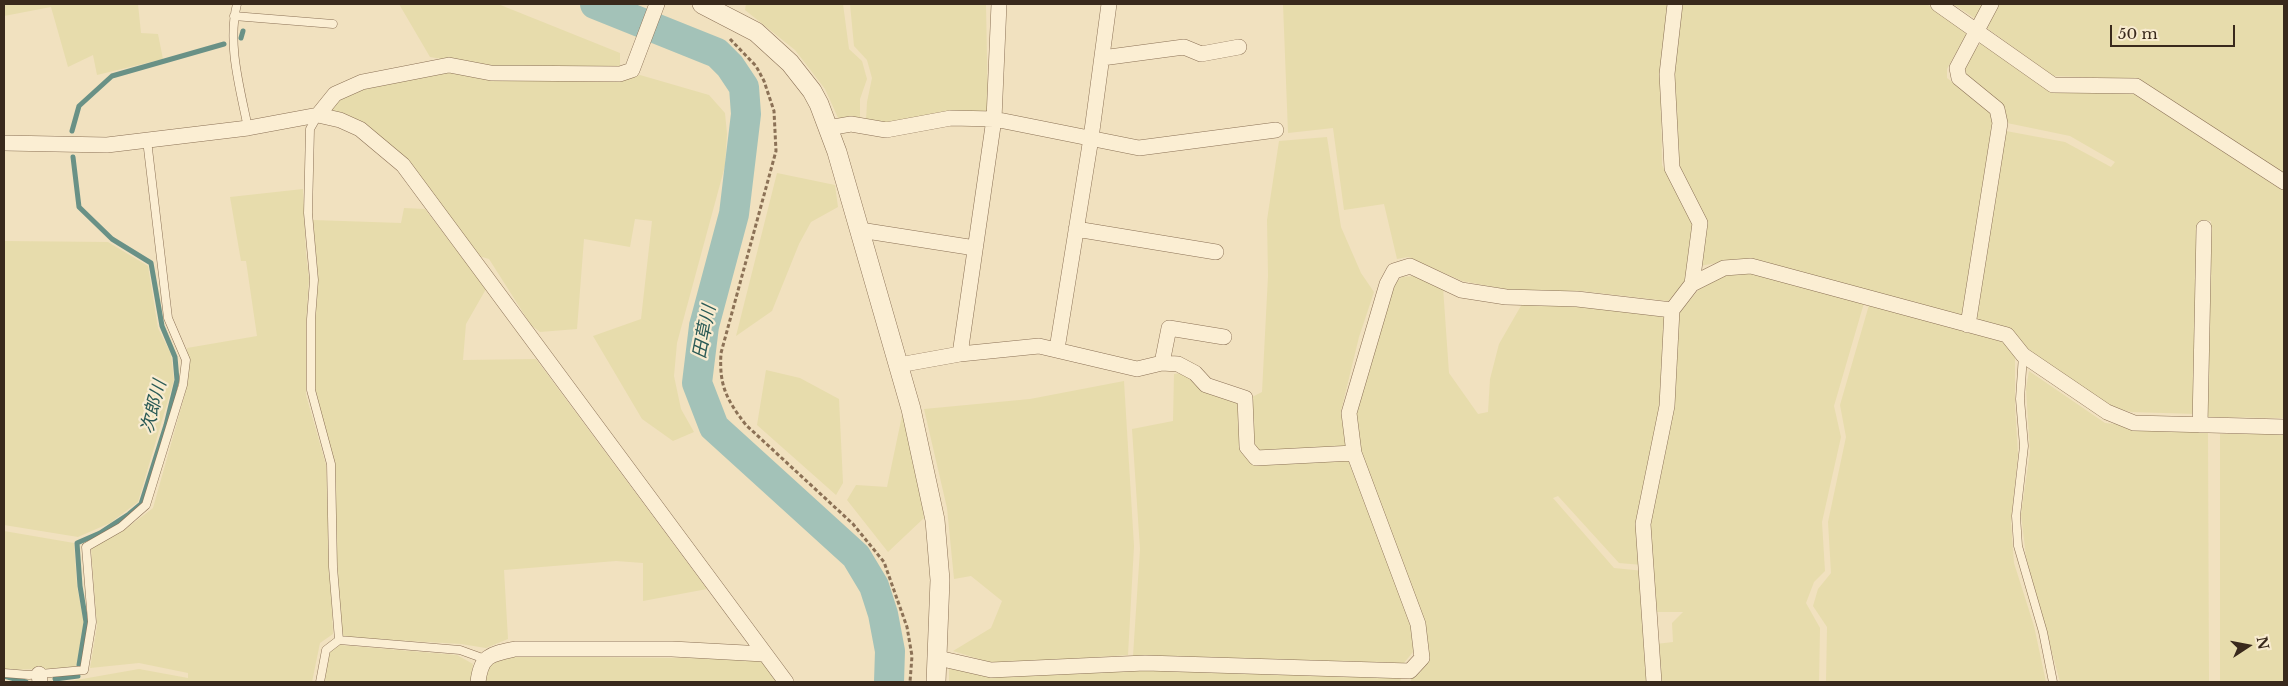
<!DOCTYPE html>
<html>
<head>
<meta charset="utf-8">
<style>
	body { margin:0 }
	#map { position:relative; width:2288px; height:686px; overflow:hidden; background:#f1e1bf; font-family:"Libre Baskerville",serif }
	canvas { display:block }
	.frame { position:absolute; inset:0; border:5px solid #39291c; pointer-events:none }
	.north { position:absolute; left:2223px; top:621px; width:50px; height:50px; -webkit-text-stroke:4px #f8ebcf; paint-order:stroke; rotate:79deg; font-size:14px; font-weight:700; line-height:20px; text-align:center; color:#39291c }
	.north::after { content:''; display:block; margin:auto; width:18px; height:22px; background:#39291c; clip-path:polygon(50% 0,100% 100%,50% 72%,0 100%) }
	.scale { position:absolute; left:2110px; top:25px; width:125px; height:22px; box-sizing:border-box; border:2px solid #39291c; border-top:0; padding-left:6px; font-size:15px; line-height:18px; white-space:nowrap; color:#39291c; -webkit-text-stroke:4px #f8ebcf; paint-order:stroke }
</style>
</head>
<body>
<div id="map">
<canvas width="2288" height="686"></canvas>
<div class="frame"></div>
<div class="north">N</div>
<div class="scale">50 m</div>
</div>
<script>
const ctx = document.querySelector('canvas').getContext('2d');
ctx.lineJoin = 'round';
function paint(path, color) { ctx.fillStyle = color; ctx.fill(path, 'evenodd'); }
function stroke(path, color, width, dash) { ctx.strokeStyle = color; ctx.lineWidth = width; ctx.lineCap = dash ? 'butt' : 'round'; ctx.setLineDash(dash || []); ctx.stroke(path); }
function drawText(font, color, halo, rows, align = 'center') {
  ctx.font = font + ' "Libre Baskerville","Noto Sans JP",serif'; ctx.lineWidth = 4.5; ctx.setLineDash([]); ctx.textBaseline = 'middle'; ctx.strokeStyle = halo; ctx.fillStyle = color; for (const [text, x, y, turn = 0] of rows) {
    ctx.save(); ctx.translate(x, y); ctx.rotate((+turn || 0) * Math.PI / 180); ctx.textAlign = isNaN(turn) ? turn : align; if (halo) ctx.strokeText(text, 0, 0); ctx.fillText(text, 0, 0); ctx.restore();
  }
}
paint(new Path2D(`
	M4,4h134l3,29 17,1 5,25 -66,16 -4,-20 -25,12 -17,-60 -47,9z
	M399,4h99l122,49v15l-120,1 -70,-12z
	M746,4h97l6,45 13,12 5,18 -7,20v20l-21,1 -14,-31 -30,-39 -50,-40z
	M850,4h136l2,111 -102,9 -20,-3 1,-19 5,-24 -5,-18 -13,-14z
	M1283,4h386l-8,93 1,68 31,59 -8,59 -17,18 -87,-10h-66l-53,-10 -54,-24 -11,2 -13,-55 -40,6 -11,-82 -45,5z
	M1680,4h247l40,29 -20,36v9l44,34 4,15 -31,191 -222,-59 -43,7 5,-45 -25,-49 -8,-97z
	M1953,4h31l-8,15z
	M1997,4h287v169l-147,-94 -84,-3 -69,-50z
	M1983,40l68,51 80,1 153,99v227l-78,-1 5,-196 -10,-1 -5,194 -65,-2 -19,-5 -138,-87 32,-189 59,11 46,25 4,-5 -45,-26 -63,-13 -42,-48 -2,-9z
	M448,70l46,9 122,3 24,-7 69,20 16,18 2,21 -2,32 -48,177 -3,33 7,33 13,23 -21,9 -31,-22 -49,-83 48,-17 11,-98 -17,-2 -5,28 -46,-8 -7,90 -37,3 -9,-7 -42,-66 -10,-3 -83,-107 -36,-25 -33,-13 12,-16z
	M1327,137l14,90 20,46 13,19 -15,45 -18,74 5,36 -88,5 -6,-15v-40l10,-5 6,-116 -1,-56 12,-79z
	M777,173l58,12 3,22 -27,15 -12,22 -27,67 -36,25z
	M303,189l3,65 3,24 -3,47v70l20,70 7,169 -13,9 -8,39h-247l74,-13 49,9v-5l-49,-10 -49,5 7,-42 -6,-78 32,-17 30,-23 32,-114 3,-35 -1,-11 70,-12 -11,-75h-5l-11,-64z
	M404,208l21,1 61,80 -20,35 -3,36 73,-1 171,230 -64,12v-38l-27,-2 -112,9 4,69 -22,9 -25,-4 -119,-7 -7,-111 -1,-63 -19,-75v-69l3,-40 -5,-59 88,3z
	M4,241l104,1 40,24 10,62 13,26 3,26 -36,122 -28,21 -32,14 -74,-12z
	M1749,273l115,30 -30,103 7,31 -19,85 3,49 -11,11 -8,21 14,25 -1,54h-161l-2,-38 17,-2 -1,-19 11,-11h-26l-8,-87 30,-212 22,-26 25,-13z
	M1413,276l30,11 6,86 29,41 10,-2 2,-33 9,-35 23,-40 74,2 73,12 -4,83 -23,164 -23,-2 -61,-67 -5,2 61,70 30,3 4,111h-237v-3l10,-7 2,-35 -63,-185 -4,-28 2,-28 36,-112 8,-7z
	M1869,305l134,35 12,14v53l3,47 -7,69 3,40 20,63 12,56h-220l1,-55 -14,-21 5,-17 13,-16 -3,-51 18,-85 -6,-32z
	M766,370l34,8 39,21 4,84 -7,12 -79,-70z
	M2029,371l76,52 103,10 1,249h-149l-34,-125 -5,-43 9,-62 -4,-63z
	M1183,373l20,18 37,11 16,62 92,-4 65,169v23l-9,11 -271,-7 7,-107 -8,-120 41,-8 1,-47z
	M1124,381l10,165 -6,109 -133,9 -42,-13 38,-23 11,-27 -31,-25 -17,3 -7,-71 -23,-99 106,-10z
	M903,411l18,84 3,23 -36,34 -41,-52 9,-15 31,2z
	M2220,434h64v248h-64z
	M4,531l70,12 3,44 7,35 -8,46 -72,2z
	M340,645l117,10 16,9 -2,18h-147l5,-30z
	M509,656l252,3 17,23h-297l7,-15 8,-7z
	M949,666l201,2 251,10 -1,4h-451z`), '#e7dcac');
stroke(new Path2D(`
	M241,38l2,-7
	M72,131l7,-25 33,-30 112,-32
	M73,157l6,50 33,32 39,24 11,63 13,31 2,23 -11,45 -25,79 -12,10 -29,19 -23,10 3,43 6,36 -7,43
	M4,676l22,6
	M55,679l23,-3`), '#699186', 5);
stroke(new Path2D(`
	M595,4l122,49 13,13 14,21 2,27 -12,100 -30,112 -7,57 17,44 142,129 18,30 9,28 7,37 -1,31`), '#a3c2b8', 30);
const service = new Path2D(`
	M237,4c-10,40 3,84 11,124
	M234,16l99,8
	M318,115l-8,14 -2,84 6,67 -3,39v71l20,74 2,103 6,73
	M2023,355l-3,44 4,47 -8,70 2,30 25,86 10,50
	M4,673l25,2 55,-5 8,-48 -6,-75 35,-20 25,-22 37,-120 3,-25 -18,-42 -21,-178
	M320,682l6,-32 13,-10 121,10 25,9`);
const minor = new Path2D(`
	M1938,4l115,81 83,1 148,96
	M1102,58l82,-11 17,7 38,-7
	M318,115l17,-21 27,-12 87,-17 42,8 129,1 12,-4 25,-66
	M828,128l23,-4 35,6 65,-12 43,1 145,29 137,-18
	M4,143l103,2 141,-17 70,-13 22,5 20,9 43,36 383,517
	M1076,229l140,23
	M860,230l115,18
	M1692,284l32,-16 27,-2 256,69 16,20 84,57 27,11 150,4
	M1968,325l32,-202 -3,-14 -38,-31 -2,-10 34,-64
	M1057,349l34,-211 18,-134
	M960,354l34,-235 5,-115
	M1162,363l16,1 17,9 11,12 39,13 2,49 9,11 98,-5
	M899,365l61,-11 79,-8 98,23 25,-6 7,-35 55,9
	M2200,425l4,-197
	M938,658l53,12 154,-7 265,8 12,-13 -4,-34 -64,-171 -5,-40 38,-129 7,-13 16,-5 51,24 45,7 71,2 95,11
	M39,674l1,8
	M478,682c3,-27 13,-28 37,-33h157l92,5
	M1654,682l-11,-158 24,-118 5,-96 20,-26 8,-61 -28,-55 -5,-94 8,-70`);
const tertiary = new Path2D(`
	M702,4l54,28 34,31 22,28 7,13 18,48 74,257 24,111 5,60 -4,102`);
stroke(service, '#8b7156', 9);
stroke(minor, '#8b7156', 16);
stroke(tertiary, '#8b7156', 20);
stroke(new Path2D(`
	M730,39l26,27 8,15 10,30 2,40 -55,202c-2,32 5,46 25,72l107,99 31,38 23,65 5,29 -2,26`), '#8b7156', 3, [4, 2.5]);
stroke(service, '#fbeed3', 8);
stroke(minor, '#fbeed3', 15);
stroke(tertiary, '#fbeed3', 19);
drawText('italic 18px', '#2a5a56', '#f8ebcf', [
	["田草川",705,332,-79],
	["次郎川",154,407,-75]
]);
</script>
</body>
</html>
